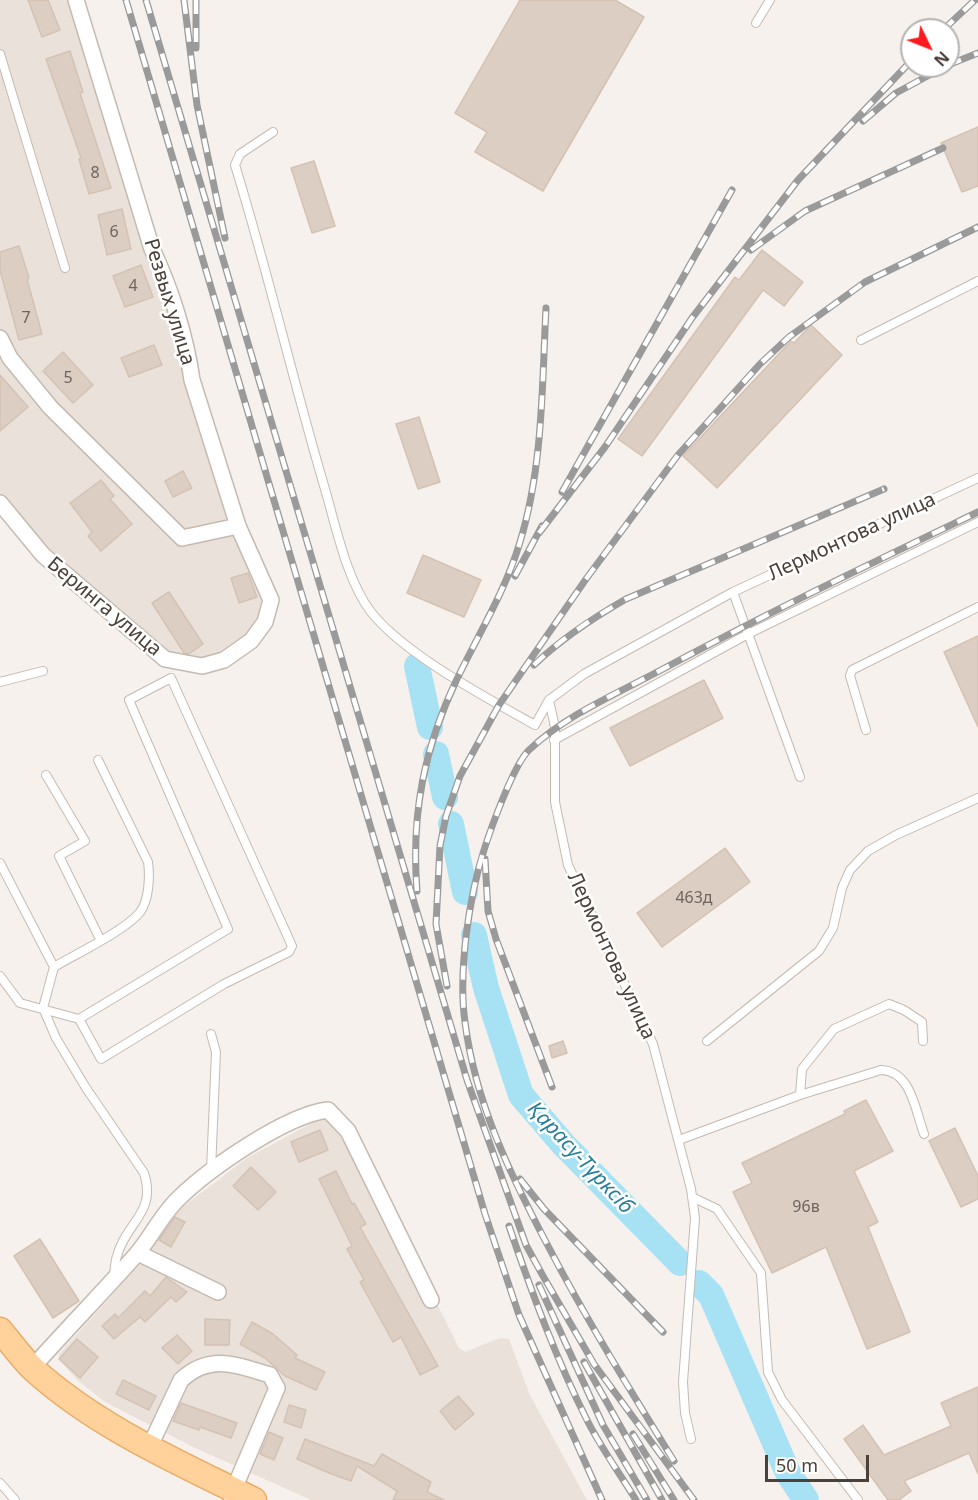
<!DOCTYPE html>
<html>
<head>
<meta charset="utf-8">
<style>
	body { margin:0 }
	#map { position:relative; width:978px; height:1500px; overflow:hidden; background:#f6f1ec; font-family:"Noto Sans",sans-serif }
	canvas { display:block }
	.north { position:absolute; left:900px; top:18px; width:60px; height:60px; box-sizing:border-box; background:#fff; border:2px solid #b7b3b0; border-radius:50%; rotate:133deg; font-size:16px; font-weight:700; line-height:24px; text-align:center; color:#4b4139 }
	.north::after { content:''; display:block; margin:auto; width:21px; height:27px; background:#ff1a1f; clip-path:polygon(50% 0,100% 100%,50% 72%,0 100%) }
	.scale { position:absolute; left:765px; top:1455px; width:104px; height:27px; box-sizing:border-box; border:3px solid #4b4139; border-top:0; padding-left:8px; font-size:18px; line-height:21px; white-space:nowrap; color:#4b4139; -webkit-text-stroke:4px #fff; paint-order:stroke }
</style>
</head>
<body>
<div id="map">
<canvas width="978" height="1500"></canvas>
<div class="north">N</div>
<div class="scale">50 m</div>
</div>
<script>
const ctx = document.querySelector('canvas').getContext('2d');
ctx.lineJoin = 'round';
function paint(path, color) { ctx.fillStyle = color; ctx.fill(path, 'evenodd'); }
function stroke(path, color, width, dash) { ctx.strokeStyle = color; ctx.lineWidth = width; ctx.lineCap = dash ? 'butt' : 'round'; ctx.setLineDash(dash || []); ctx.stroke(path); }
function drawText(font, color, halo, rows, align = 'center') {
  ctx.font = font + ' "Noto Sans",sans-serif'; ctx.lineWidth = 5; ctx.setLineDash([]); ctx.textBaseline = 'middle'; ctx.strokeStyle = halo; ctx.fillStyle = color; for (const [text, x, y, turn = 0] of rows) {
    ctx.save(); ctx.translate(x, y); ctx.rotate((+turn || 0) * Math.PI / 180); ctx.textAlign = isNaN(turn) ? turn : align; if (halo) ctx.strokeText(text, 0, 0); ctx.fillText(text, 0, 0); ctx.restore();
  }
}
paint(new Path2D(`
	M0,0h71l192,601 -10,28 -19,19 -23,8 -24,2 -25,-8 -95,-83 -47,-45 -20,-26z
	M321,1118l10,2 10,9 88,176 9,1 21,42 6,4 35,-14 9,1 21,56 57,105h-276l-118,-53 -88,-45 -28,-22 -18,-21v-5l90,-100 23,-39 75,-57z`), '#eae2da');
stroke(new Path2D(`
	M417,666l13,61
	M436,754l9,43
	M451,824l14,68
	M474,935l12,53 35,107 42,49 117,119
	M699,1283l12,12 77,178 18,27`), '#a7e2f4', 26);
const building = new Path2D(`
	M28,0h20l12,30 -18,7z
	M520,0h95l29,17 -101,174 -68,-39 12,-20 -32,-19z
	M70,51l13,41 -3,1 31,95 -22,6 -10,-35 2,-1 -35,-99z
	M978,127v59l-16,6 -21,-49z
	M314,161l21,65 -23,7 -21,-65z
	M122,209l9,40 -24,6 -9,-40z
	M19,246l10,32 -2,1 15,55 -23,6 -19,-70v-18z
	M762,250l41,32 -19,24 -21,-16 -121,166 -24,-17 117,-162 4,3z
	M141,265l12,32 -28,10 -12,-31z
	M811,325l31,30 -125,133 -34,-32 108,-115 3,2z
	M154,345l8,20 -33,12 -8,-19z
	M63,352l30,33 -20,18 -30,-32z
	M0,375l28,32 -28,24z
	M419,417l21,65 -22,7 -22,-65z
	M183,471l9,17 -19,9 -8,-16z
	M101,480l13,16 -4,3 22,25 -31,27 -13,-15 4,-4 -22,-29z
	M423,555l58,25 -17,37 -57,-24z
	M248,573l9,24 -18,6 -8,-25z
	M169,592l34,52 -14,10 -5,-1 -32,-50z
	M978,636v91l-34,-75z
	M704,680l19,38 -93,48 -20,-38z
	M725,848l25,34 -88,65 -25,-34z
	M563,1041l4,12 -15,5 -3,-12z
	M866,1100l27,51 -39,20 24,51 -10,5 42,105 -43,17 -41,-102 -54,26 -39,-81 19,-9 -10,-20 103,-49 -1,-3z
	M955,1128l23,48v23l-17,8 -32,-66z
	M320,1130l8,20 -29,12 -8,-20z
	M251,1167l25,25 -18,18 -25,-24z
	M336,1171l16,33 2,-1 12,21 -6,3 78,139 -18,9 -19,-38 -8,5 -33,-60 4,-2 -17,-31 5,-3 -33,-67z
	M175,1217l10,5 -14,25 -12,-7z
	M40,1239l39,62 -26,17 -39,-62z
	M166,1277l21,15 -11,10 -5,-5 -26,25 -5,-5 -26,22 -12,-13 13,-12 3,4 27,-27 5,5z
	M205,1319l25,1 -1,25h-24z
	M252,1322l21,12 24,21 -2,3 30,14 -9,18 -31,-14 -20,-18 -25,-14z
	M177,1335l15,16 -14,13 -16,-16z
	M77,1339l21,18 -18,21 -21,-19z
	M123,1380l33,16 -7,14 -33,-16z
	M978,1387v87l-9,-21 -65,28 7,10 -12,9h-11l-44,-61 19,-14 21,30 67,-29 -10,-23z
	M458,1396l16,18 -19,16 -15,-19z
	M181,1403l56,20 -6,15 -31,-11 -1,3 -26,-9z
	M289,1405l17,5 -5,18 -17,-6z
	M269,1432l14,6 -9,22 -14,-6z
	M305,1439l69,27 8,-12 49,28 -4,10 17,8h-51l4,-9 -40,-25 -6,15 -22,-8 -32,-14z`);
paint(building, '#dccec3');
stroke(building, '#d4c2b3', 1.5);
const service = new Path2D(`
	M756,23l14,-23
	M0,54l65,214
	M273,132l-33,22 -5,11c33,107 58,216 90,324 11,38 22,92 46,123 33,42 116,86 164,113l14,-25
	M861,340l117,-59
	M733,592l67,185
	M0,682l43,-11
	M866,730l-16,-54 2,-6 126,-63
	M554,740l194,-106 230,-112
	M98,760l50,102c2,14 1,39 -8,50 -14,18 -64,42 -86,55l-11,41 13,30 30,50 58,85c13,40 -18,49 -27,83 -2,5 -2,13 -3,19
	M46,775l39,66 -26,15 41,83
	M0,863l54,104
	M0,976l20,27 59,16 149,-90 -99,-229 42,-22 121,268 -3,6 -65,32 -123,75 -22,-40
	M211,1034l5,18 -5,118
	M707,1041l112,-90 14,-23 9,-40 8,-18 18,-19 28,-16 82,-37
	M800,1095l81,-25c30,1 34,39 43,64
	M679,1140l121,-45 2,-26 32,-40 55,-25 15,6 18,12 1,19
	M692,1197l25,12 44,64 7,99 14,28 76,100
	M691,1439l-6,-26 -2,-31 12,-164 -4,-29 -38,-145 -85,-179 -13,-63v-75l-6,-27 35,-26 149,-82 245,-114
	M0,1483l15,17`);
const minor = new Path2D(`
	M0,338l10,20 40,49 132,131 56,-12
	M0,503l43,52 122,104 37,7 22,-6 27,-19 14,-19 6,-22 -33,-74 -46,-146c-6,-43 -21,-91 -40,-131l-76,-249
	M138,1253l80,39
	M32,1368c34,-38 69,-74 103,-112 16,-18 26,-41 44,-58 31,-30 107,-83 149,-88l20,21 83,169
	M149,1448l32,-68c29,-27 56,-15 89,-5l7,13 -46,108`);
const primary = new Path2D(`
	M0,1330c11,13 21,27 33,39 64,58 145,93 221,131`);
stroke(service, '#c6bab0', 10);
stroke(minor, '#c6bab0', 18);
stroke(primary, '#e9ac67', 27);
stroke(service, '#fff', 8);
stroke(minor, '#fff', 15);
stroke(primary, '#ffd29c', 24);
const rail = new Path2D(`
	M126,0l359,1214 34,101 83,185
	M146,0l321,1080 59,165 17,31 51,88 100,136
	M184,0l13,105 28,133
	M196,0v48
	M943,30l32,-30
	M948,65l30,-12
	M863,121l33,-28 50,-27
	M751,250l54,-39 138,-63
	M562,492l170,-302
	M539,533l66,-86 87,-129 106,-138 114,-120
	M515,576l27,-50
	M534,665c28,-27 59,-47 92,-66l258,-110
	M485,859l3,52 8,28 56,148
	M417,891c-6,-77 7,-143 40,-212 22,-46 48,-87 63,-137 23,-75 22,-156 26,-234
	M447,986l-11,-62 4,-78 6,-30 14,-40 39,-71 87,-126 92,-124 82,-91 29,-27 76,-55 113,-55
	M520,1179l24,30 119,123
	M509,1226c23,67 47,133 79,196 14,27 32,52 48,78
	M539,1285l64,140 44,75
	M584,1362l78,138
	M633,1434l41,66
	M674,1461c-44,-71 -88,-142 -127,-217 -37,-70 -72,-142 -82,-222 -7,-50 4,-125 19,-172 7,-22 30,-86 45,-100 37,-35 87,-56 132,-80 104,-56 211,-107 317,-158`);
stroke(rail, '#9a9a9a', 7);
stroke(rail, '#fff', 4.5, [14]);
drawText('16px', '#6f645c', null, [
	["8",95,173],
	["6",114,232],
	["4",133,286],
	["7",26,318],
	["5",68,378],
	["463д",694,898],
	["96в",806,1207]
]);
drawText('20px', '#4b4139', '#fff', [
	["Резвых улица",169,302,73],
	["Лермонтова улица",852,537,-25],
	["Беринга улица",104,607,40],
	["Лермонтова улица",611,956,65]
]);
drawText('italic 21px', '#267e9b', '#fff', [
	["Қарасу-Түрксіб",580,1158,47]
]);
</script>
</body>
</html>
